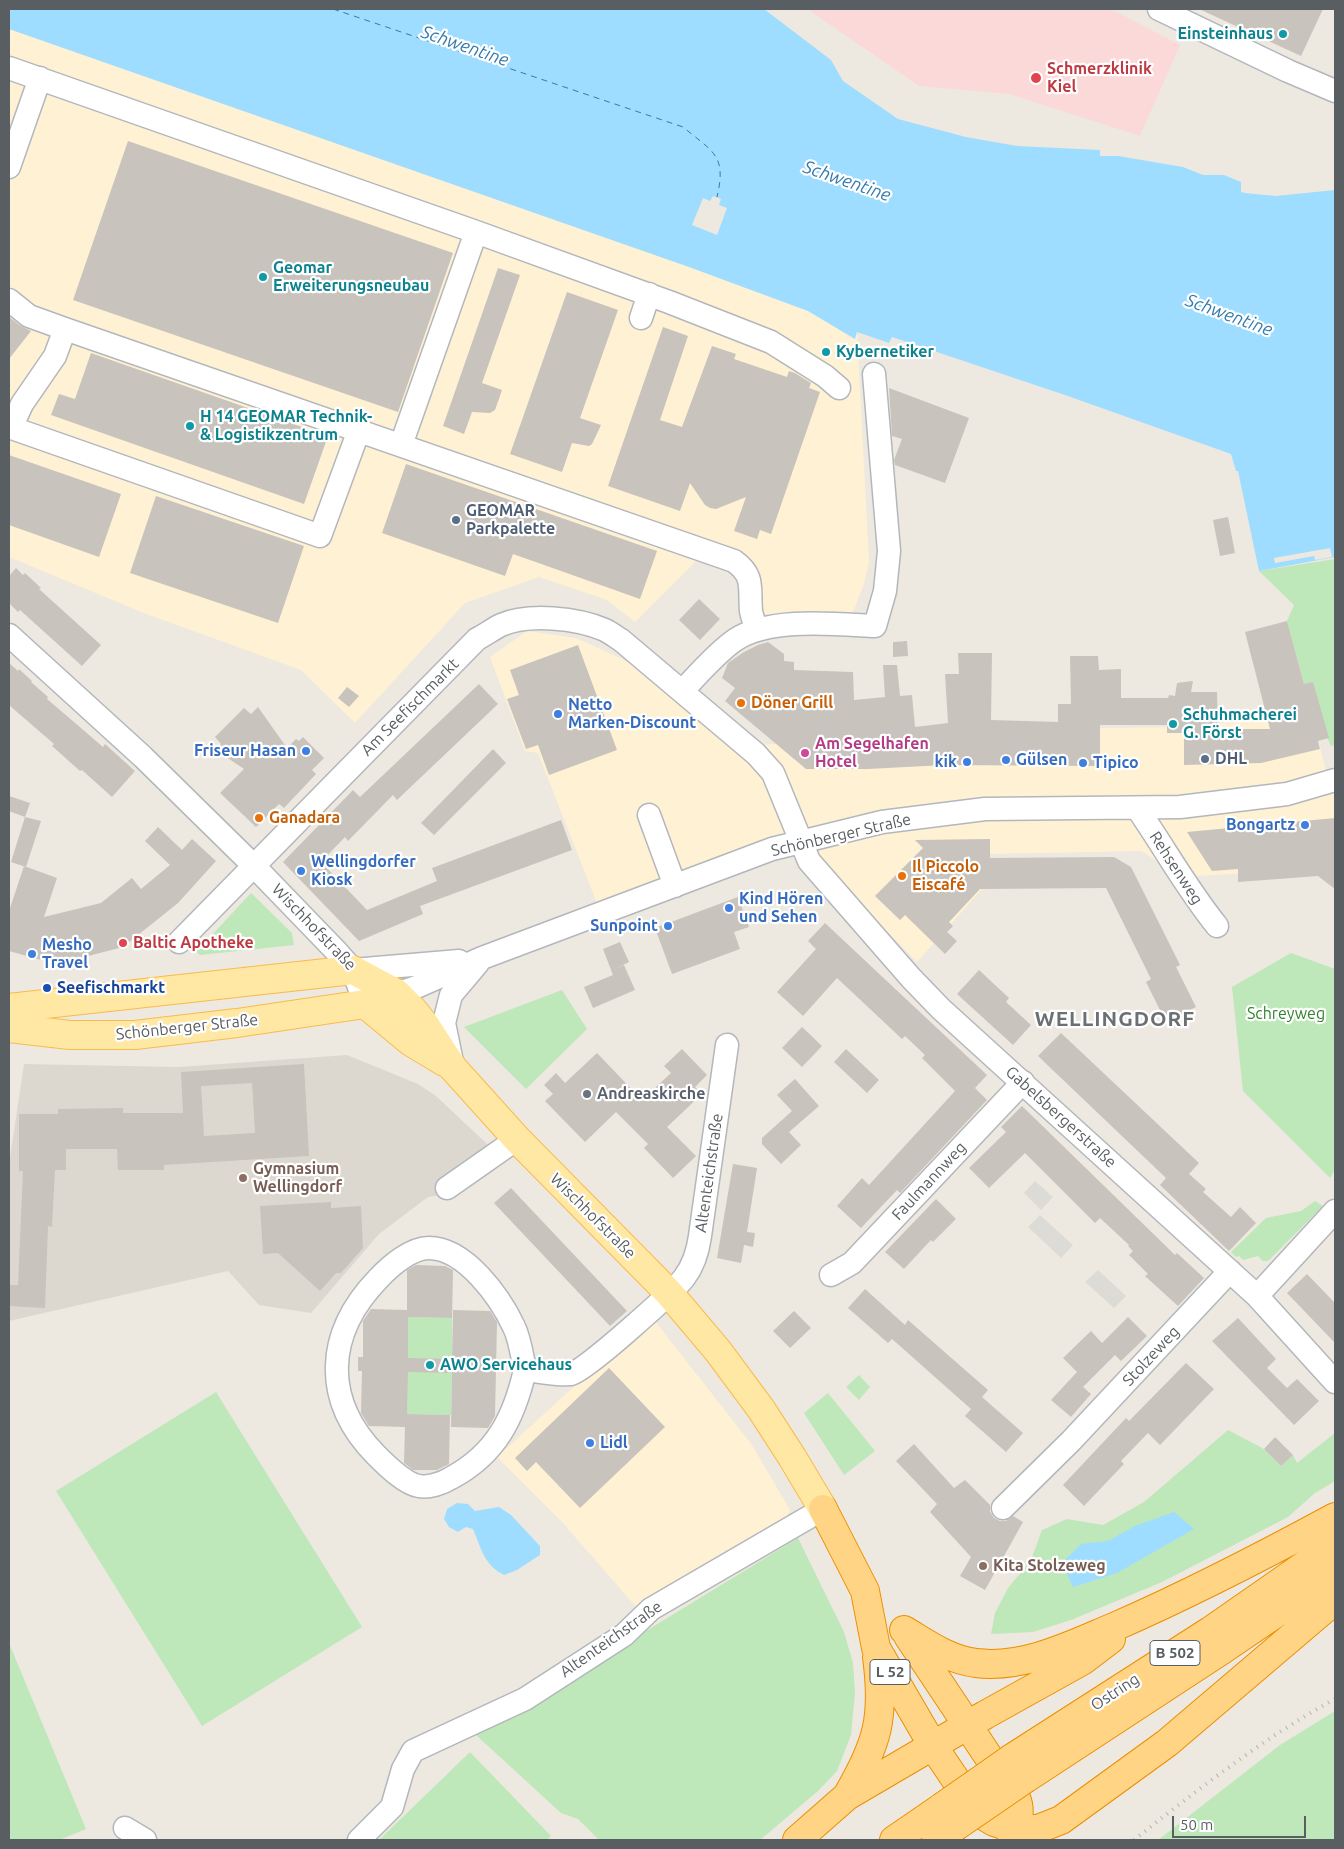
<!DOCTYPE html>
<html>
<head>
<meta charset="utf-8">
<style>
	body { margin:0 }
	#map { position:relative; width:1344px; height:1849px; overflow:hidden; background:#ede9e0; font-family:Ubuntu,sans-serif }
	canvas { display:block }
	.frame { position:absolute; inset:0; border:10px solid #595e62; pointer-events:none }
	.scale { position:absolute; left:1172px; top:1816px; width:134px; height:22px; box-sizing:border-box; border:2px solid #595e62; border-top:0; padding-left:6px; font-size:15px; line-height:18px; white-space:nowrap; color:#595e62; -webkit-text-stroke:4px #fff; paint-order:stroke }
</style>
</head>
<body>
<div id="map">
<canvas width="1344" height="1849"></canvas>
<div class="frame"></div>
<div class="scale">50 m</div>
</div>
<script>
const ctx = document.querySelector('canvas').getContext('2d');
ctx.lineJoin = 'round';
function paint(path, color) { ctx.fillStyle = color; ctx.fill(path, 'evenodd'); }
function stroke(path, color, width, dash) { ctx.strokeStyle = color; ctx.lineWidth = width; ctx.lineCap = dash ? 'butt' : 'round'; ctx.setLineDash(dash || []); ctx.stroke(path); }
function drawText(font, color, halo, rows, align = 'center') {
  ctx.font = font + ' Ubuntu,sans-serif'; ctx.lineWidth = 4.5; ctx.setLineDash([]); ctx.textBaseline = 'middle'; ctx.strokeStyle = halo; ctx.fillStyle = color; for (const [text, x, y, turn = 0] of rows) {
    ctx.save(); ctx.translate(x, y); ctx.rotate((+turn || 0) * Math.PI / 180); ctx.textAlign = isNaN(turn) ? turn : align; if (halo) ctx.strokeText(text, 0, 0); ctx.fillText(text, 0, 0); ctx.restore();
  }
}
paint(new Path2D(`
	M9,29l680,238 119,44 46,28 3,-7 12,230 -5,22 -11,28 -108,9 -1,-48 -44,-16 -65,65 -28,-22 -68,-23 -74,26 -110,120 -54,-53 -160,-58 -132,-55z
	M527,631l49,7 70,32 89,77 227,-18 29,1 187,-3 134,-12 16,64 7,10v78l-152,10 -42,-26 -151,3v26l-73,82 -126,-129 -193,73 -60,-153 -13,-2 -35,-94z
	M651,1316l101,129 38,65 -4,9 -149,89 -74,-85 -66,-66z`), '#fff1d3');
paint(new Path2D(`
	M1035,1181l18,16 -12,13 -17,-17z
	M1040,1215l33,30 -12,13 -33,-31z
	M1098,1270l28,26 -12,12 -29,-26z`), '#dddbd5');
paint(new Path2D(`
	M347,1055l71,29 18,12 65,61 -40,35 -33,5 -49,37 -68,79 -52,-8 -31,-34 -219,50v-157l15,-100 155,3z`), '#ddd8cf');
paint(new Path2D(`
	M807,9h304l69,36 -40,91 -131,-42 -90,-8z`), '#fcd9d9');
paint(new Path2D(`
	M1335,559v186l-4,1 -27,-62 -17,-63 7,-16 -35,-34z
	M251,893l41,40 2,12 -94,10 -4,-3z
	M1291,953l44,16v201l-5,8 -87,-87 -11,-104z
	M562,990l25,39 -61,60 -62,-62z
	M1315,1201l8,5 -55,55h-5l-5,-5 -15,4 -4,-4 -3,1 -5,-5 35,-34 35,-7z
	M408,1317l44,1v41h-4v14h4l-1,42 -44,-1z
	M859,1375l11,12 -11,13 -13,-13z
	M216,1392l146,235 -160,99 -146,-235z
	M828,1393l47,58 -31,24 -40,-62z
	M1228,1430l36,19 17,17 12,-11 4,8 38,-30v48l-20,12 -27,24 -126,65 -91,38 -38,12 -42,2 4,-21 13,-25 23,-28 11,-30 25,-11 36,6 41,-23z
	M798,1538l46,94 9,31 2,30 -4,42 -14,36 -19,20 -58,49h-161l-21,-21 -17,-6 -85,-78z
	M9,1643l77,186 -27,11h-50z
	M1335,1711v129h-177l122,-95z
	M470,1752l81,84 -4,4h-168z`), '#bee7ba');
paint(new Path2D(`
	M9,9h755l67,51 12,21 55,38 68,18 51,9 83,4v6h18l65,11 20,8h21l17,7v10l4,1 31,3 59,-6v367l-76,14 -21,-100h-2l-5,-17 -166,-59 -173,-58 -3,6 -32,-11 -2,7 -47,-28 -119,-44 -680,-238z
	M457,1503l11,1 7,7 24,-4 12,8 29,31v9l-23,15 -13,5c-20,-10 -23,-27 -31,-46l-7,-2 -8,5 -9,-5 -5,-8 3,-10z
	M1174,1512l20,17 -77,44 -44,14 -11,-24 19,-19 27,-3 27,-15z`), '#9eddff');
paint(new Path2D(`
	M713,196l8,3 -2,6 8,3 -10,27 -25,-10 11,-27 7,3z
	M1330,548l2,9 -17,3 -1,-4 -39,7 -1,-5z`), '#ede9e0');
stroke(new Path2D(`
	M333,9l350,118c30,25 44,28 34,70`), '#337aad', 1, [6, 5]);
paint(new Path2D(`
	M1199,9h124l-22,47z
	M128,141l325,112 -55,159 -325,-112z
	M498,268l22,7 -38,108 20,7 -7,20 -5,3 -18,-1 -8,22 -21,-8z
	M567,292l51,18 -38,108 21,7 -9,19 -3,2 -17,-3 -10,29 -52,-18z
	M9,317l12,9 10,5 -22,28z
	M663,327l25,9 -28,84 22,7 30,-81 24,8 -2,5 53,18 2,-6 6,2 16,10 -2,5 11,4 -49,142 -11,-4 -3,9 -23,-8 12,-34 -30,12 -6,-1 -5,-3 -15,-22 -10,28 -72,-25z
	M91,353l237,83 -24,68 -253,-89 8,-21 16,5z
	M889,388l80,30 -24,65 -50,-18 -1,-5 8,-21 -10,-3z
	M9,455l112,39 -22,63 -90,-32z
	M406,464l251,87 -17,48 -127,-45 -8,22 -123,-43z
	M156,496l148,50 -26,77 -148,-50z
	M1228,517l7,36 -15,3 -7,-36z
	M16,568l7,7 2,-2 16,15 -2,1 62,56 -19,21 -62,-56 -2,2 -9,-9v-27z
	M699,599l21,20 -20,21 -21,-20z
	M1287,621l17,63 9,-2 16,56 -11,3 2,8 -59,14 -77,2v-32h-17v-8h-67v41l-156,-1 -76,4h-62l-81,-68 10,-13 -13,-10 6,-15 16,-11 14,-7 10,-3 16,12v7l10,1v8l59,2 1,28 31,-3 -2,-32h14l3,31 12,-1 3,32 33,-4 -3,-49h14l-1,-21h34l-1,67 67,2v-18h13l-1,-48h28l1,14 22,-1v29h47l1,-3 6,1 2,-13 16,-2 -2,11h26l1,37h52l-25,-97z
	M907,641l1,15 -15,1v-15z
	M578,645l39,105 -68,25 -11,-30 -12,4 -19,-50 12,-4 -9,-25z
	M9,663l9,8 1,-2 13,12 -1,1 17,15 -1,2 27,23 29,25 2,-3 30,27 -23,26 -30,-27 -2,1 -28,-25 2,-2 -45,-39z
	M479,684l19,20 -101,96 -4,-5 -45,46 -3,-4 -24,25 46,48 70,-29 -5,-13 129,-48 11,30 -152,56 3,8 -64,27 -76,-79 70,-72 7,7z
	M347,687l12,9 -10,11 -11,-9z
	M258,707l29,41 9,-9 3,2 4,-4 21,21 -12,12 4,4 -32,34 -5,-4 -23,23 -36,-34 24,-24 -28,-19 5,-6 -6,-7 29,-29 7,6z
	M493,749l13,14 -72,72 -13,-12z
	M9,796l21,7 -5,14 -16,-6z
	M25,817l16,4 -15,46 -15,-5z
	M1335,818v71l-17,-13 -80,6v-13l-26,2 -25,-39z
	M158,827l24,23 10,-11 24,22 -38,42 -55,44 -58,15v-2l-13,3 -43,-12v-40l15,-45 33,12 -13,39 57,-14 31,-25 9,11 29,-24 -25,-24z
	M990,839v19l124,-1 17,10 49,98 -4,2 20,40 -30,15 -20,-40 5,-3 -45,-91 -126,1 -31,33 4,4 -6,6 10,9 -12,13 -40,-39 -5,5 -25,-24 48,-48 -8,-8z
	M738,897l11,30 -15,5 6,17 -68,25 -17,-46z
	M825,923l162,152 -12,13 12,12 -87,93 -3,-3 -36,38 -24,-22 25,-28 7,7 86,-94 -33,-33 3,-3 -20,-19 -3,3 -65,-61 -34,38 -26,-24 39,-43 -8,-8z
	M620,942l9,20 -16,8 11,-5 11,25 -42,18 -9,-21 29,-12 -10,-26z
	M979,970l30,28 -3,4 25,23 -18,20 -56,-51z
	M802,1027l20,19 -20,21 -20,-19z
	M1061,1033l138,130 -10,11 17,15 -3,3 28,25 9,-10 16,16 -27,28 -69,-66 6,-7 -128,-122z
	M682,1049l25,26 -12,12 7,7 -35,33 29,29 -23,22 -29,-30 4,-4 -32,-32 -31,30 -40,-41 8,-7 -9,-9 12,-12 9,10 32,-30 45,47 29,-27 -7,-7z
	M846,1049l33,31 -12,13 -33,-31z
	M304,1064l5,92 -145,9v5h-46l-1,-21h-51v21h-11l-3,57 -4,-1 -3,82 -36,-2v-21h9l5,-114h-4v-57h39v-5l65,-1v5h60l-2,-41zM252,1083l3,50 -51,3 -3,-50z
	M795,1079l24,27 -30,26 12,13 -20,19 -19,-20v-6l30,-27 -15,-16z
	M1022,1106l153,149 2,-2 27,25 -26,28 -33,-30 3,-2 -19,-19 4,-4 -5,-5 1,-1 -29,-27 -5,5 -70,-70 -36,35 -20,-20 37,-36 -5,-5z
	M733,1164l24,4 -10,64 8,1 -2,14 -9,-2 -3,18 -24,-5z
	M511,1188l116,123 -17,15 -116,-123z
	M936,1199l20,20 -23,23 -2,-2 -27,29 -19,-17z
	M331,1202v6l30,-2 2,42 -22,25h-5l-16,18 -42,-38 -15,1 -3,-48z
	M416,1265l29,1 8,4 -1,48 -44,-1v41l44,1 1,-49 37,1 7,11 -2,94 -7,12 -37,-1 1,-54 -44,-1 -1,42 43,1 -1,49 -12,6h-24l-9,-7 1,-36 -36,-1 -8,-13 1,-42h-4v-14h5v-36l8,-12 36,1v-40z
	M1307,1274l28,29v40l-48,-50z
	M865,1289l40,36 3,-5 80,70 -6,7 41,36 -17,19 -41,-36 6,-7 -79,-70 -4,4 -40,-35z
	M794,1311l17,17 -21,20 -17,-17z
	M1128,1317l19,19 -26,25 -6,-6 -32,32 8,7 -20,23 -20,-17 26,-28 -14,-14 28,-27 11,12z
	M1238,1318l38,41 -9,9 20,20 10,-9 22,22 -25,24 -82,-84z
	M1186,1363l28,26 -54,56 -12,-12 -27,28 3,3 -40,42 -21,-21 63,-67 3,3z
	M609,1368l56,59 -85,81 -44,-46 -9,9 -12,-13z
	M1275,1437l18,18 -12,11 -17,-17z
	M914,1444l40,44 11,-8 25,25v7l4,6 6,3h6l7,-5 10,6 -38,68 -25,-14 11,-19 -41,-45 7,-8 -41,-43z`), '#c8c3bd');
const minor = new Path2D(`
	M1159,9l129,62 47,20
	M9,68l467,164 193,70 102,40 54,34 14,12
	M9,167l31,-89
	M9,300l20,16 36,13 669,232c21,15 15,27 17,50 1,6 4,13 6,19
	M641,318l8,-24
	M9,427l311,109 39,-106
	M11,428l11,-24 33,-48 10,-27
	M401,445l75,-213
	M9,635l134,122 110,108 85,88 15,17 12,34 49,-16 68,-30 290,-109 110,-27 103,-13 195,-2 107,-13 48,-14
	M682,691c17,-17 33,-37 53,-51 35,-23 99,-16 140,-14l10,-35 4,-40 -15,-177
	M1137,808c27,39 50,81 80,118
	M649,815l26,71
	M179,942l298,-303c8,-4 16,-10 24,-14 28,-12 76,-7 104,5 6,3 11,7 16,10l135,114 17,19 36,88 102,117 30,31 316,287 78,86
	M353,970l106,-9
	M452,1062l-8,-39 7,-28 27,-32
	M447,1188l70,-49
	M831,1275l21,-12 171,-181
	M1257,1296l78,-85
	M525,1370c-11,48 -29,84 -74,108 -8,5 -22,10 -32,8 -14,-2 -33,-21 -43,-31 -54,-55 -51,-121 2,-176 12,-13 33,-31 51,-31 36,0 71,49 85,79 6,12 8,29 11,43 14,1 33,6 46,4 12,-1 103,-83 113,-96 10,-13 14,-27 16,-42l27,-191
	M1003,1508l68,-67 159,-170
	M125,1828l20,12
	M359,1840l33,-33 11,-38 10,-18 112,-52 99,-64 27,-26 172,-100`);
const major = new Path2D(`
	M9,1008l344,-38 43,23 17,17 12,15 28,43 64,71 152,154 49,58 43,58 31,48 31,52
	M9,1028l61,7h65l102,-12 128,-19 46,38 35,21`);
const highway = new Path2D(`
	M823,1509l42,82 11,57 57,98 41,61 10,9 10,6 22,7h22l23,-9 106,-77 168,-143
	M904,1630c22,13 45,30 72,33 48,6 95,-18 138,-36 76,-33 149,-71 221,-110
	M908,1636l108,162c6,14 1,29 -4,42
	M1012,1758l198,-127 125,-87
	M1025,1779l197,-129 113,-77
	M847,1796c31,-53 38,-79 30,-139
	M797,1840l50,-44 138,-81 97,-54 29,-22
	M894,1840l48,-33
	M936,1840l19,-13`);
stroke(minor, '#b3b7bc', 25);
stroke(major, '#faba4c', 30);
stroke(highway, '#ed8e00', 30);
stroke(minor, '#fff', 22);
stroke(major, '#ffe8a3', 28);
stroke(highway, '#ffd585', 28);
stroke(new Path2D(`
	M1134,1840c63,-50 131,-103 201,-141`), '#b2b3b3', 4, [1, 6]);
const highwayBridge = new Path2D(`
	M942,1807l70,-49
	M955,1827l70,-48`);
stroke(highwayBridge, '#ed8e00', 30, []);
stroke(highwayBridge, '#ffd585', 28);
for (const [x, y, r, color] of [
	[1283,34,5,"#0f9aa8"],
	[1036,78,6,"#e0444e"],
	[263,277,5,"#0f9aa8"],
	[826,352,5,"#0f9aa8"],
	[190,426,5,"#0f9aa8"],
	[456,520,5,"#5c6f8a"],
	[741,703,5,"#e8710a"],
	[558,714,5,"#3f7fe0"],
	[1173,724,5,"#0f9aa8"],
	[306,751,5,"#3f7fe0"],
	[805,753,5,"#d1479c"],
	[1205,759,5,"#5c6f8a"],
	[1006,760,5,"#3f7fe0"],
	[967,762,5,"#3f7fe0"],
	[1083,763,5,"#3f7fe0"],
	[259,818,5,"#e8710a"],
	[1305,825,5,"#3f7fe0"],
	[301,871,5,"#3f7fe0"],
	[902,876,5,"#e8710a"],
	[729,908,5,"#3f7fe0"],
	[668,926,5,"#3f7fe0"],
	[123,943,5,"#e0444e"],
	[32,954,5,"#3f7fe0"],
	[47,988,5,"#1a4fb4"],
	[587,1094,5,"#6b7280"],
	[243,1178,5,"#8d6e63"],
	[430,1365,5,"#0f9aa8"],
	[590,1443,5,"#3f7fe0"],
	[983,1566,5,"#8d6e63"]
]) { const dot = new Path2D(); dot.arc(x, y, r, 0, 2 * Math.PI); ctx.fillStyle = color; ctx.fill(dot); stroke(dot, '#fff', 2); }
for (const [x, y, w] of [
	[1175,1653,50],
	[890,1672,40]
]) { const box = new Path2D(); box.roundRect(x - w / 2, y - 12.5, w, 25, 4); ctx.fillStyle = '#fff'; ctx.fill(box); stroke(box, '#595e62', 1); }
drawText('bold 15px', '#595e62', null, [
	["B 502",1175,1653],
	["L 52",890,1672]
]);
drawText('bold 16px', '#0d838f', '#fff', [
	["Einsteinhaus",1273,34,"right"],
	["Geomar",273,268],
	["Erweiterungsneubau",273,286],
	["Kybernetiker",836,352],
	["H 14 GEOMAR Technik-",200,417],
	["& Logistikzentrum",200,435],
	["Schuhmacherei",1183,715],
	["G. Först",1183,733],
	["AWO Servicehaus",440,1365]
], 'left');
drawText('bold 16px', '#be3a42', '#fff', [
	["Schmerzklinik",1047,69],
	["Kiel",1047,87],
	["Baltic Apotheke",133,943]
], 'left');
drawText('bold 16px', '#4e5e75', '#fff', [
	["GEOMAR",466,511],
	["Parkpalette",466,529],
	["DHL",1215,759]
], 'left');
drawText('bold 16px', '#c56008', '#fff', [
	["Döner Grill",751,703],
	["Ganadara",269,818],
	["Il Piccolo",912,867],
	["Eiscafé",912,885]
], 'left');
drawText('bold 16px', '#366cbe', '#fff', [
	["Netto",568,705],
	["Marken-Discount",568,723],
	["Friseur Hasan",296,751,"right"],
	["Gülsen",1016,760],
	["kik",957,762,"right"],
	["Tipico",1093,763],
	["Bongartz",1295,825,"right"],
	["Wellingdorfer",311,862],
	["Kiosk",311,880],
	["Kind Hören",739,899],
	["und Sehen",739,917],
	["Sunpoint",658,926,"right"],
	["Mesho",42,945],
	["Travel",42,963],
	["Lidl",600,1443]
], 'left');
drawText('16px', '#595e62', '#fff', [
	["Am Seefischmarkt",410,707,-45],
	["Schönberger Straße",841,835,-13],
	["Rehsenweg",1176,868,57],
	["Wischhofstraße",314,927,46],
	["Schönberger Straße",187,1027,-6],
	["Gabelsbergerstraße",1061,1117,42],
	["Altenteichstraße",709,1173,-82],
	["Faulmannweg",929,1181,-47],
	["Wischhofstraße",593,1216,45],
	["Stolzeweg",1151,1356,-47],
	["Altenteichstraße",611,1639,-35],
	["Ostring",1115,1692,-33]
]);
drawText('bold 16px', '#b23c85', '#fff', [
	["Am Segelhafen",815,744],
	["Hotel",815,762]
], 'left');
drawText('bold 16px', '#164399', '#fff', [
	["Seefischmarkt",57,988]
], 'left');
drawText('16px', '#31842e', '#fff', [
	["Schreyweg",1286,1014]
]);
drawText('bold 16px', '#5b616d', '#fff', [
	["Andreaskirche",597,1094]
], 'left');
drawText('bold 16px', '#785e54', '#fff', [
	["Gymnasium",253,1169],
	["Wellingdorf",253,1187],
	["Kita Stolzeweg",993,1566]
], 'left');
drawText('italic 18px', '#337aad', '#fff', [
	["Schwentine",465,46,19],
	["Schwentine",847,181,19],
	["Schwentine",1229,315,20]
]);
ctx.letterSpacing = '1px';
drawText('bold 21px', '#6a7074', '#fff', [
	["WELLINGDORF",1115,1019]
]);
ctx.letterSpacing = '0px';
</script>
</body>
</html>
